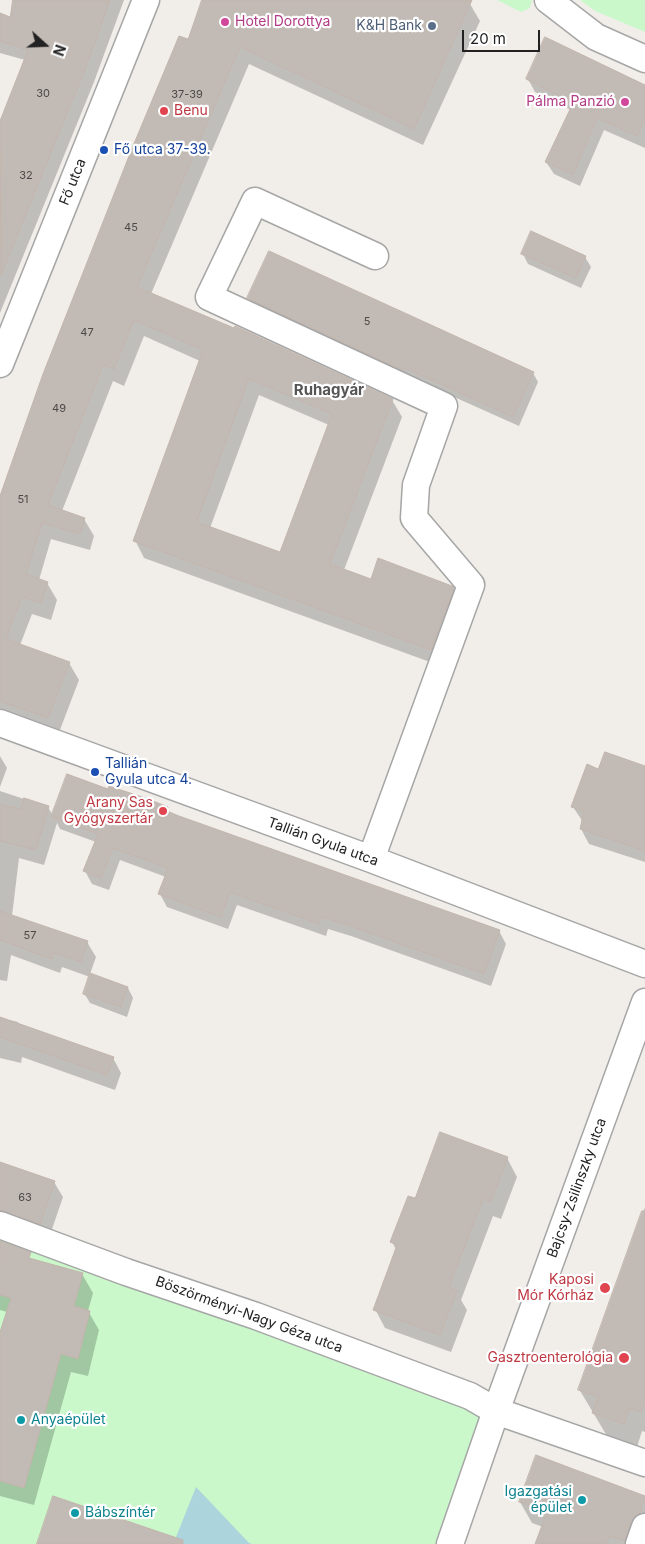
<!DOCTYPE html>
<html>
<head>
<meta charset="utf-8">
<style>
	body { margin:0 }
	#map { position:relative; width:645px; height:1544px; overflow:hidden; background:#f1eee9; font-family:Inter,sans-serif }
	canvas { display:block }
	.north { position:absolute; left:20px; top:20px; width:50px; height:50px; -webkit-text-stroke:4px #fff; paint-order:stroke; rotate:110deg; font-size:14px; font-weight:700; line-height:20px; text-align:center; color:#222 }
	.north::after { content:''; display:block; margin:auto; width:18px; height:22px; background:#222; clip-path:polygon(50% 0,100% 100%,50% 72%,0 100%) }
	.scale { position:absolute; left:462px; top:30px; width:78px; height:22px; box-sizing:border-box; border:2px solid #222; border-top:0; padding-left:6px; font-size:15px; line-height:18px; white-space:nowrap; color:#222; -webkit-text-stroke:4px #fff; paint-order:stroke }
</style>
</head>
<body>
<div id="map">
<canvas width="645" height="1544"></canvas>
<div class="north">N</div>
<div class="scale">20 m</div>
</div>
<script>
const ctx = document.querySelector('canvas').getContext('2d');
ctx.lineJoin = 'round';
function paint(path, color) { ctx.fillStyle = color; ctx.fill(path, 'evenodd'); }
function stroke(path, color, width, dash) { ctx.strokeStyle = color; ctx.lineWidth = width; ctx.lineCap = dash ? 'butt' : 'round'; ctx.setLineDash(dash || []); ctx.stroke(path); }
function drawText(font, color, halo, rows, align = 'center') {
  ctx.font = font + ' Inter,sans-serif'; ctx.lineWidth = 4.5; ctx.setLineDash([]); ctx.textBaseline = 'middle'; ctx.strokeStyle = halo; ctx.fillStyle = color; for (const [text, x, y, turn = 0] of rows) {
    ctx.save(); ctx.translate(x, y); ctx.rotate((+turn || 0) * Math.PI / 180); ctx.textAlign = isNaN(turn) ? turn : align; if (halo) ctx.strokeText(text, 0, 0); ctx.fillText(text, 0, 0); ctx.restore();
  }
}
paint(new Path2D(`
	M497,0h35l-2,8 -9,4z
	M580,0h65v32l-50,-21z
	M0,1229l496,182 -46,133h-450z`), '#caf8cb');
paint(new Path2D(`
	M196,1487l53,56 3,1h-77l-1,-2z`), '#acd4dd');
paint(new Path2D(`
	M57,0h67l-30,82 -94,231v-188l25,-65 -25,-7v-38l46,14z
	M203,0h258l9,4 10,17 -57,124 -174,-81 -98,230 241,106 10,17 -58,153 28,11 81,8 10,17 -22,60 -297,-108 -9,-18 65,-179 -56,-25 -20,50 -11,-5 -51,130 22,8 10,17 -4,14 -39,-11 -12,41 8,3 10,17 -6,20 -19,-6 -12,31 49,18 10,17 -21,55 -58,-21v-215l188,-458zM259,395l70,30 -48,129 -71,-26z
	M528,79l117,7v62l-41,-18 -24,56 -26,-12 -8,-12 25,-52 -36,-18z
	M523,254l62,3 6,10 -10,21 -53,-24z
	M249,298l284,75 5,9 -19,44 -264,-118z
	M0,756l7,12 -7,19z
	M645,767v95l-56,-18 -8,-15 2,-7 -10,-15 26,-37z
	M0,791l48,16 5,9 114,-8 4,6 328,117 7,13 -15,42 -140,-50 -23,-7 -2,7 -89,-31 -9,24 -61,-22 -7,-13 6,-17 -46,-17 -11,30 -17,-6 -7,-13 11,-29 -36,-13 -3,-6 -13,42 -25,-7 -7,58 75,26 9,15 -6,17 38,14 5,10 -6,19 -37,-14 -6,-10 6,-16 -28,-10 -2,6 -49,-18 -4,26 -7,-1z
	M0,1018l18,4 1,3 94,33 8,15 -6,17 -93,-33 -1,6 -21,-5z
	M507,1158l10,19 -16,42 -8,-3 -32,84 6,10 -16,42 -66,-24 -10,-19 22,-58 -5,-9z
	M0,1163l54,19 9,15 -14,41 -49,-12z
	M645,1207v225l-3,-1 -5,16 -30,-11 -28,-47z
	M0,1252l82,22 11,19 -5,18 11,19 -11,46 -17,-4 -37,133 -34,-9v-160l7,-24 -7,-2z
	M645,1497v42l-3,5h-105l6,-17 -11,-4 -12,-21z`), '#0003');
const building = new Path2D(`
	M13,0h97l-24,67 -85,208 -1,-154 28,-71 -28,-9v-28l10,4z
	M202,0h270l-58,129 -174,-82 -103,240 97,41 1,-2 158,73 -63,165 41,15 7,-21 74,28 2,2 -23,62 -298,-109 70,-191 -69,-30 -20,49 -11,-4 -55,140 37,13 -5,16 -38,-11 -16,51 22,8 -7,21 -19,-6 -16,42 64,23 -22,56 -48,-17v-205l43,-122 90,-228 46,-110 9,3zM249,379l83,35 -52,138 -83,-30z
	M545,37l100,48v35l-8,16 -40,-18 -24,57 -28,-13 28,-59 -47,-24z
	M531,231l55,25 -10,22 -55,-24z
	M269,251l265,121 -21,45 -108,-49 -1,3 -157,-73z
	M605,752l40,14v85l-65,-22 4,-18 -13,-4 16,-43 11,5z
	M67,774l41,15 1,-3 39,13 20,8 -1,4 12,5 321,114 -16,44 -142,-51 -21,-6 -2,7 -89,-32 -9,25 -63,-23 10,-26 -55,-20 -12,30 -18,-7 15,-37 -47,-17z
	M24,798l25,8 -13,44 -36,-9v-37l20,5z
	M0,911l88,30 -7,21 -27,-9 -2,6 -52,-19z
	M90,973l38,14 -7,20 -38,-13z
	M0,1017l114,40 -7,18 -107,-38z
	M440,1132l68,25 -17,45 -8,-3 -34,88 8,4 -17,44 -67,-25 24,-65 -7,-3 18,-46 7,2z
	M0,1162l55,19 -15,43 -40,-14z
	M642,1211h3v189l-4,12 -12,-4 -5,16 -32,-11 6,-16 -20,-7z
	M0,1241l31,11 -2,6 54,15 -9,33 16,5 -12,48 -17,-5 -37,134 -24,-7v-149l11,-34 -11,-3z
	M536,1455l109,41 -6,18 -4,2 -4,6 -6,19 -15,-5 -4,8h-71l12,-32 -28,-10z
	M53,1496l130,44v4h-146z`);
paint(building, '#c2bab5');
stroke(building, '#c3b5ac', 1);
const minor = new Path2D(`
	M548,0l48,37 49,22
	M0,364l146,-364
	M0,723l371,136 274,105
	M371,859l100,-274 -57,-67 2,-33 28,-79 -235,-109 46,-96 120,55
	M0,1225l126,47 130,44 214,80 26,15 149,52
	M450,1544l46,-133 149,-409
	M639,1544l6,-17`);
stroke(minor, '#a6a6a6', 29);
stroke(minor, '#fff', 26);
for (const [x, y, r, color] of [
	[225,22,5,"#d1479c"],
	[432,26,5,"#5c6f8a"],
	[625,102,5,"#d1479c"],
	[164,111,5,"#e0444e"],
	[104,150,5,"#1a4fb4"],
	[95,772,5,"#1a4fb4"],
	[163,811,5,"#e0444e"],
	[605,1288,6,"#e0444e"],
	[624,1358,6,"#e0444e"],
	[21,1420,5,"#0f9aa8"],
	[582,1500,5,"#0f9aa8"],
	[75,1513,5,"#0f9aa8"]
]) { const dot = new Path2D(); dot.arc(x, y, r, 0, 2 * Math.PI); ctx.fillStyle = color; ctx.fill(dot); stroke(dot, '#fff', 2); }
drawText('11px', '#4a4847', null, [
	["30",43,94],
	["37-39",187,95],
	["32",26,176],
	["45",131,228],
	["5",367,322],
	["47",87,333],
	["49",59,409],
	["51",23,500],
	["57",30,936],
	["63",25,1198]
]);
drawText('14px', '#b23c85', '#fff', [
	["Hotel Dorottya",235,22],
	["Pálma Panzió",615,102,"right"]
], 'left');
drawText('14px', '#4e5e75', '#fff', [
	["K&H Bank",422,26]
], 'right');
drawText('14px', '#be3a42', '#fff', [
	["Benu",174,111,"left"],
	["Arany Sas",153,803],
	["Gyógyszertár",153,819],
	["Kaposi",594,1280],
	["Mór Kórház",594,1296],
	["Gasztroenterológia",613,1358]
], 'right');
drawText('14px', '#164399', '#fff', [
	["Fő utca 37-39.",114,150],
	["Tallián",105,764],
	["Gyula utca 4.",105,780]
], 'left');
drawText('14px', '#222', '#fff', [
	["Fő utca",73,182,-68],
	["Tallián Gyula utca",323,842,20],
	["Bajcsy-Zsilinszky utca",577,1188,-70],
	["Böszörményi-Nagy Géza utca",249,1315,20]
]);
drawText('14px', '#0d838f', '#fff', [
	["Anyaépület",31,1420],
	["Igazgatási",572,1492,"right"],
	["épület",572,1508,"right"],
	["Bábszíntér",85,1513]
], 'left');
drawText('bold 15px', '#555', '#fff', [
	["Ruhagyár",329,390]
]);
</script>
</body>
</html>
